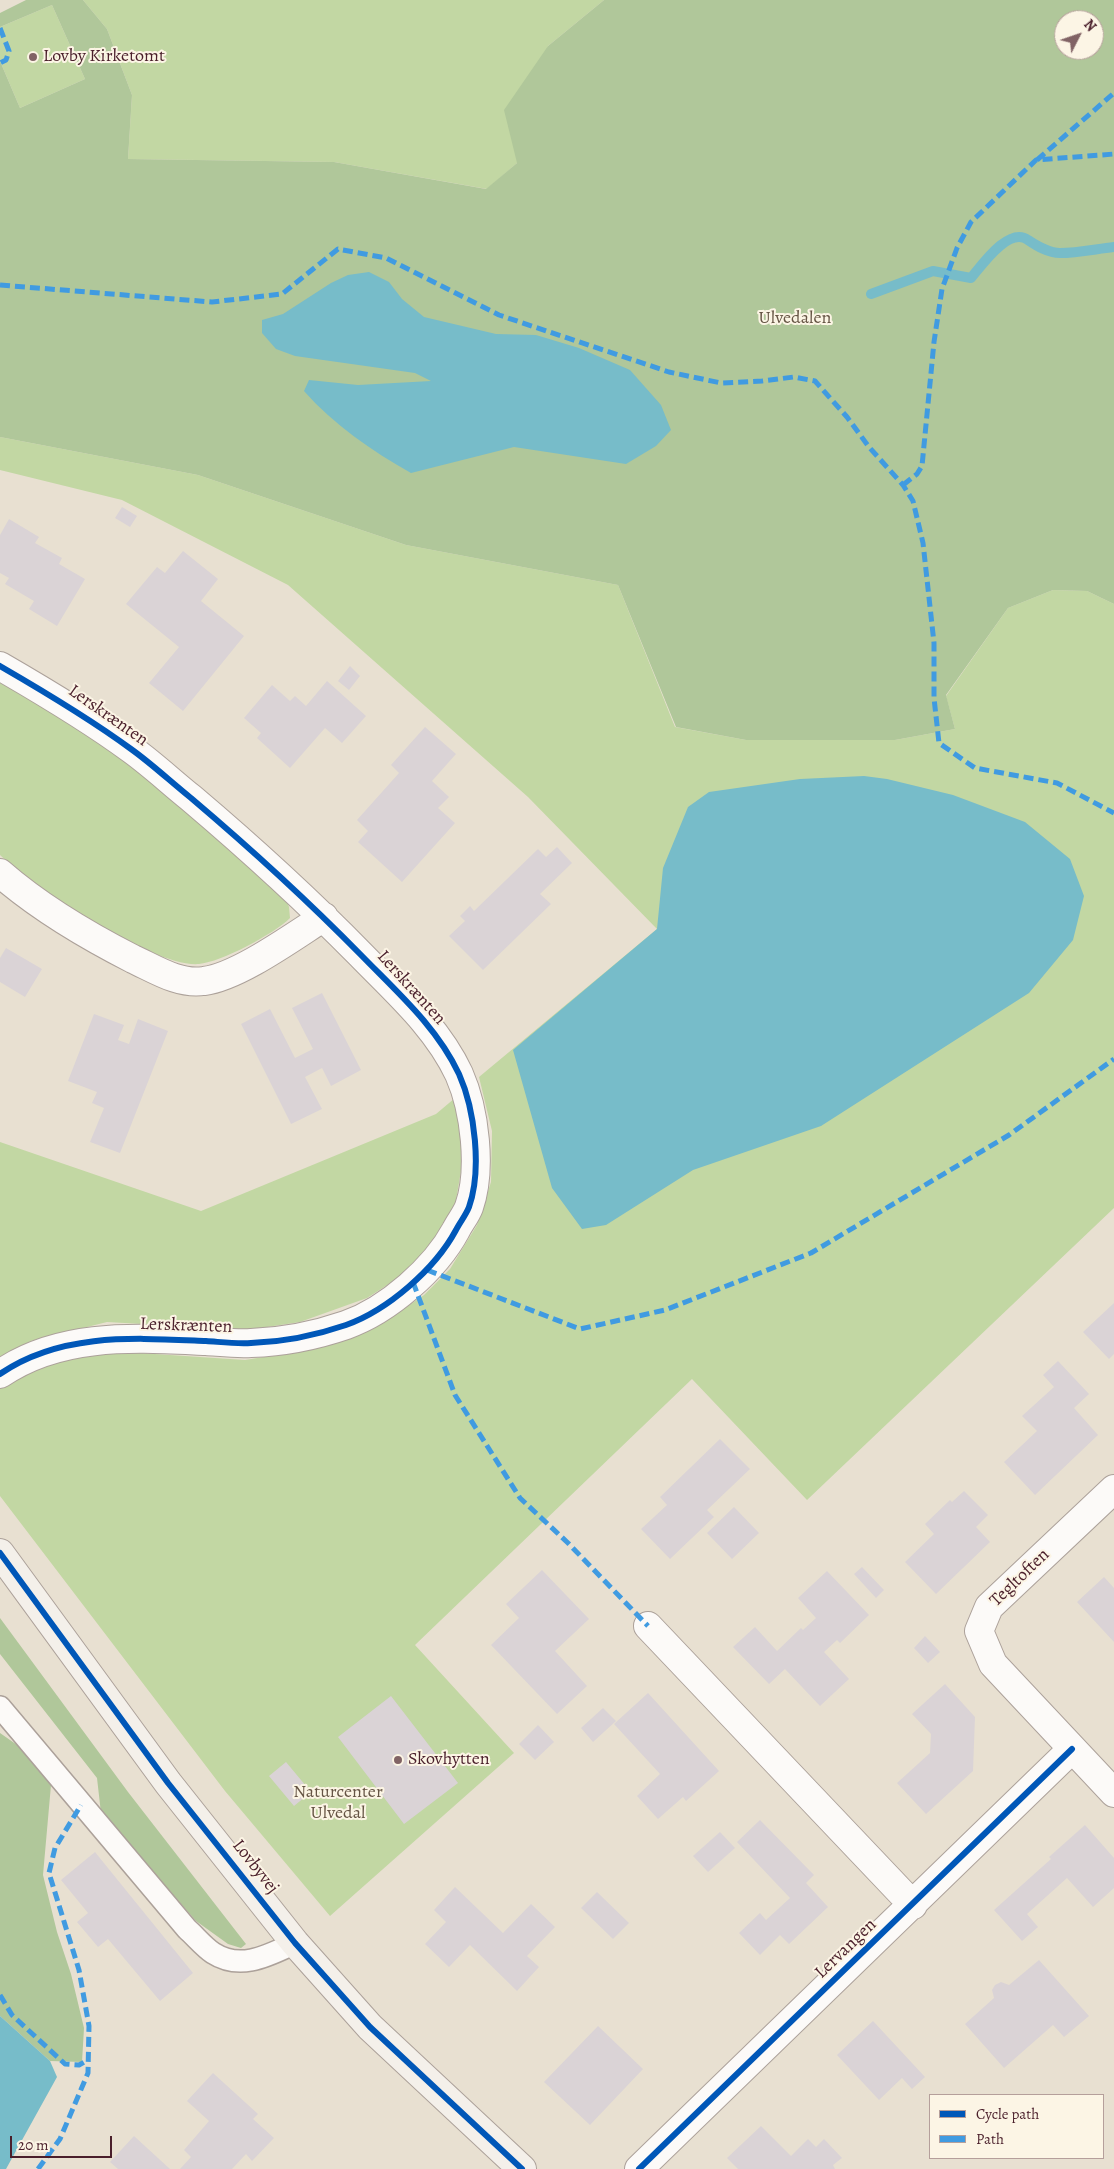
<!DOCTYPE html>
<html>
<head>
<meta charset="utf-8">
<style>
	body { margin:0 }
	#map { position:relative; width:1114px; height:2169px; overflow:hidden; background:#e8e0d1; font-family:Alegreya,serif }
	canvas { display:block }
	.legend { position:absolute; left:929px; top:2094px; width:175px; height:65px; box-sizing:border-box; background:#fcf5e5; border:1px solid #b59f9b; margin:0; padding:6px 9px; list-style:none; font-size:15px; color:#4a1f2b }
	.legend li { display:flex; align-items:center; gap:10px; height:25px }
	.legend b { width:25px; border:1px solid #b59f9b }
	.north { position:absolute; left:1054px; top:10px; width:50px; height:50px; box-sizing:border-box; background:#fcf5e5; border:1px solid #b59f9b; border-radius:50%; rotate:49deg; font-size:14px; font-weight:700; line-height:20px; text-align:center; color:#4a1f2b }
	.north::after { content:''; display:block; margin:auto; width:18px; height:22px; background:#816365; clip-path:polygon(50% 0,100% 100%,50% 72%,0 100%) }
	.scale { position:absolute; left:10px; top:2136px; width:102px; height:22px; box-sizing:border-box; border:2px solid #4a1f2b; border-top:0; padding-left:6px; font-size:15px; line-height:18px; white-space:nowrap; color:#4a1f2b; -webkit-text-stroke:4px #fcf5e5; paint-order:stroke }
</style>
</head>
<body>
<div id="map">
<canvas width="1114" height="2169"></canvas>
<ul class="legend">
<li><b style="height:6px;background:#0057b8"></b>Cycle path</li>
<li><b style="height:6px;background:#409be1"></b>Path</li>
</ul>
<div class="north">N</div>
<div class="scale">20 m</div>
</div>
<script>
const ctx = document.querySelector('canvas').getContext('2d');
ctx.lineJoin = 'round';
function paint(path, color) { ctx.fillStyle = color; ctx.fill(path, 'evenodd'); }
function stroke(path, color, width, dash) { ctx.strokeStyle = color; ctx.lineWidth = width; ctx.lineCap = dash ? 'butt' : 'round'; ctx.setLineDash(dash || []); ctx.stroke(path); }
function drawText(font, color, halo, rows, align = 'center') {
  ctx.font = font + ' Alegreya,serif'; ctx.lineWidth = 4; ctx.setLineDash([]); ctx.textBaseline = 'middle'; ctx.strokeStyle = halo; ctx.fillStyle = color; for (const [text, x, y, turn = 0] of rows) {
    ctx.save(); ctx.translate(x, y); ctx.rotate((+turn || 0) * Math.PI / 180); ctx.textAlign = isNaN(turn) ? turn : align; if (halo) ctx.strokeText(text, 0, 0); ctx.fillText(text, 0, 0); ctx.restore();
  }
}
paint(new Path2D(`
	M83,0h521l-56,46 -31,117 -30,26 -153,-27 -206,-3 4,-64 -25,-66z
	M52,5l33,74 -65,29 -20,-47v-34z
	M0,437l198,38 208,70 212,40 57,142 71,13h149l60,-11 -9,-33 62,-88 45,-18 34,1 27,13v604l-307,292 -115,-121 -277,266 99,108 -184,163 -105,-125 -225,-295v-108l42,-22 68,-15 135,9 68,-11 70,-26 41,-28 26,-26 27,-44 14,-43 1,-51 -13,-54 178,-148 -129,-132 -240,-212 -166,-85 -122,-30z
	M0,682c42,24 84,49 122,78 57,42 109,89 162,135l5,12 1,11c-16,16 -69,44 -91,46 -45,4 -166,-78 -199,-109z
	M455,1098l8,29 -1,38 -7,41 -27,45 -22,22 -39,25 -67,24 -53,8 -140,-8 -76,19 -31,16v-215l201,69 235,-97z`), '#c2d7a3');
paint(new Path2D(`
	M26,0h57l24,29 25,66 -4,64 206,3 152,27 31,-26 -13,-53 44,-64 56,-46h510v604l-27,-13 -34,-1 -45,18 -62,87 9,34 -60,11h-149l-70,-13 -58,-142 -212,-40 -208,-70 -198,-38v-376l20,47 65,-29 -33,-74 -52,22v-14zM1064,20h30v30h-30z
	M0,1618l128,174 118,152 -5,4 -13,-4 -32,-23 -95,-108 -4,-35 -97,-124z
	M0,1733l20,14 31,38 -8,90 14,57 14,42 13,54 -2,34 -32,-1 -50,-45z`), '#b0c79a');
paint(new Path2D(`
	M369,272l20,10 13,17 22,18 72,17 40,1 43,13 51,22 31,35 10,25 -15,16 -30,18 -112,-17 -103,26c-39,-22 -77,-48 -107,-82l5,-11 49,5 73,-4 -16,-8 -120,-17 -19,-7 -14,-16v-13l21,-6 48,-31 17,-8z
	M864,776l23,3 66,16 72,27 45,37 14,37 -11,44 -44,53 -208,133 -128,44 -87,55 -24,4 -30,-41 -39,-138 144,-121 6,-61 25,-61 21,-15 91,-13z
	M0,2016l50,45 7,16 -51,92h-6z`), '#77bcc9');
stroke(new Path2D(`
	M871,294l62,-23 38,7c11,-13 38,-52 57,-38 9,6 20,13 32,13 17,0 36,-4 54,-6`), '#77bcc9', 10);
paint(new Path2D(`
	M122,507l15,9 -7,11 -15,-9z
	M9,519l30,18 -4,6 27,15 -3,6 26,15 -28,47 -28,-17 5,-8 -29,-17 4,-6 -9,-5v-38z
	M183,551l35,28 -17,22 43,35 -61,75 -34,-28 30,-36 -53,-43 31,-37 8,6z
	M350,666l10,10 -11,14 -11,-9z
	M327,681l39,35 -24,27 -17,-15 -35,40 -33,-30 4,-5 -17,-15 28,-33 18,16 5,-5 11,10z
	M425,727l31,27 -24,27 17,16 -11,11 17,15 -53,59 -44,-40 10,-11 -11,-11 42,-47 -8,-8z
	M557,847l15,16 -32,31 11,10 -68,66 -34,-34 16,-15 -5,-5 10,-10 4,5 64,-62 8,8z
	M6,948l36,21 -17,28 -25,-15v-24z
	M322,993l39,77 -30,16 -9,-18 -17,9 17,32 -31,15 -50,-100 29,-15 25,49 18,-9 -21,-41z
	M94,1014l30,11 -6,15 11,4 9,-25 30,12 -48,122 -30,-11 14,-34 -12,-5 5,-11 -29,-11z
	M1114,1303v51l-5,5 -26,-27z
	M1058,1361l31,33 -15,14 24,27 -63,60 -31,-33 33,-31 -15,-15 32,-29 -11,-12z
	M720,1439l30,30 -43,41 7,7 -44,42 -29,-30 26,-24 -7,-8z
	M964,1491l24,24 -12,12 14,15 -54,52 -31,-32 29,-28 -9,-10 25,-24 2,2z
	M734,1507l25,26 -27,26 -25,-26z
	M862,1567l22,23 -8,8 -22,-24z
	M542,1570l47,49 -34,32 32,35 -30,28 -66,-69 28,-27 -13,-14z
	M827,1571l42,44 -29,28 -3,-3 -13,12 25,27 -29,27 -35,-37 -16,15 -36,-37 22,-20 22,24 24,-23 2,2 13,-12 -18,-20z
	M1104,1577l10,11v54l-37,-40z
	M925,1636l15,16 -12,11 -14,-15z
	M945,1684l30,33 -2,54 -47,43 -29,-31 33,-30 1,-19 -19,-20z
	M648,1693l71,78 -33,30 -3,-4 -25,22 -21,-23 23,-22 -46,-50z
	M391,1696l67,87 -54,41 -66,-87z
	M603,1708l13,13 -23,21 -12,-14z
	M538,1725l16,17 -19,18 -16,-16z
	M286,1762l25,30 -17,14 -25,-30z
	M760,1820l54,55 -8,8 22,24 -39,37 -9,-9 -20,20 -21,-22 21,-20 6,7 24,-22 -53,-56z
	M1085,1825l29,33v30l-21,19 -26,-29 -40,36 11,13 -16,14 -28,-31 57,-51 -2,-2z
	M720,1832l15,16 -27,24 -15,-16z
	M95,1852l98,121 -33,28 -52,-62 -10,8 -21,-25 11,-9 -27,-33z
	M455,1887l48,46 28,-29 24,23 -28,29 12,11 -22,24 -47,-46 -21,22 -24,-23 21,-22 -12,-12z
	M597,1892l32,31 -16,16 -32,-31z
	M1039,1960l50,56 -25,21 -11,-12 -49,43 -39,-44 29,-26 -2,-8 3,-5 6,-3 8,3z
	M873,2021l52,56 -13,12 -10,-11 -23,22 -42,-45z
	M598,2026l45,43 -53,56 -46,-43z
	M213,2073l45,41 -5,5 21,19 -22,23 -6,-7 -14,15h-52l11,-12 -7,-7 25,-29 -22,-20z
	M761,2126l30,30 17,-17 8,8 8,-8 18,19 -9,7 2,4h-97l-11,-11z
	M134,2136l36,33h-52l-8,-7z`), '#dad3d6');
const lane = new Path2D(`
	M0,1707l187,222c8,7 17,18 26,24 28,18 56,2 82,-10`);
const street = new Path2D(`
	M0,666c45,26 89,52 131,83 21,15 40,33 60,49 59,50 116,102 170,157 36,37 76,72 98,119 16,36 23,96 10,133 -3,8 -9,15 -13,23 -21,39 -68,80 -110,95 -29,10 -64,17 -95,18 -15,1 -30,-1 -45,-2 -70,-3 -145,-9 -206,33
	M0,873c40,35 86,62 133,86 22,10 46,26 71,22 34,-4 90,-45 120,-64
	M1114,1489l-125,118 -10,24 14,33 121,129
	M648,1626l265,279
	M639,2169l433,-420`);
const secondary = new Path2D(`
	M0,1553l168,230 127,160 75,84 152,142`);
stroke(lane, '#aca19a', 24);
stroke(street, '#aca19a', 30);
stroke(secondary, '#aca19a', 30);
stroke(lane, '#fcfaf8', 21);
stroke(street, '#fcfaf8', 28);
stroke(secondary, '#f4f0ea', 28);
stroke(new Path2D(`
	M0,28l9,23 -3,9 -6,3
	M1037,160l77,-67
	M0,285l212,17 70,-8 56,-45 48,9 113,57 170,57 52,11 41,-2 32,-4 21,4 32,36 22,30 34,38 10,16 10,42 11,100v55l5,45 36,25 82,15 57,30
	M903,485l14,-11 5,-8 12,-124 8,-53 15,-41 14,-26 65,-62 78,-6
	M427,1270l153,59 85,-19 146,-57 198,-118 105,-76
	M413,1282l42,113 65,103 48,45 80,83
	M0,1995l12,20 53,49 14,1 9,-5
	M38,2169l22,-30 28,-66 1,-47 -10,-56 -30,-97 6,-25 26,-43`), '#409be1', 5, [10, 5]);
stroke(new Path2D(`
	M0,666c45,26 89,52 131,83 21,15 40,33 60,49 59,50 116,102 170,157 36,37 76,72 98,119 16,36 23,96 10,133 -3,8 -9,15 -13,23 -21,39 -68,80 -110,95 -29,10 -64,17 -95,18 -15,1 -30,-1 -45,-2 -70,-3 -145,-9 -206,33
	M0,1553l168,230 127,160 75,84 152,142
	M639,2169l433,-420`), '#0057b8', 6);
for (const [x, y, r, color] of [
	[33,57,5,"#816365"],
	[398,1760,5,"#816365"]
]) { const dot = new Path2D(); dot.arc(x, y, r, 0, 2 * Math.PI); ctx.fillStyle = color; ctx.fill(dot); stroke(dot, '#fcf5e5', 2); }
drawText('18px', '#4a1f2b', '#fcf5e5', [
	["Lovby Kirketomt",43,57],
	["Skovhytten",408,1760]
], 'left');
drawText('18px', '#655444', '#fcf5e5', [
	["Ulvedalen",795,319],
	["Naturcenter",338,1793],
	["Ulvedal",338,1814]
]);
drawText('18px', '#4a1f2b', '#fcf5e5', [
	["Lerskrænten",108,716,35],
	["Lerskrænten",411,988,48],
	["Lerskrænten",186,1326,2],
	["Tegltoften",1020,1578,-44],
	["Lovbyvej",255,1867,52],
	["Lervangen",846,1949,-44]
]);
</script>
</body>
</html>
